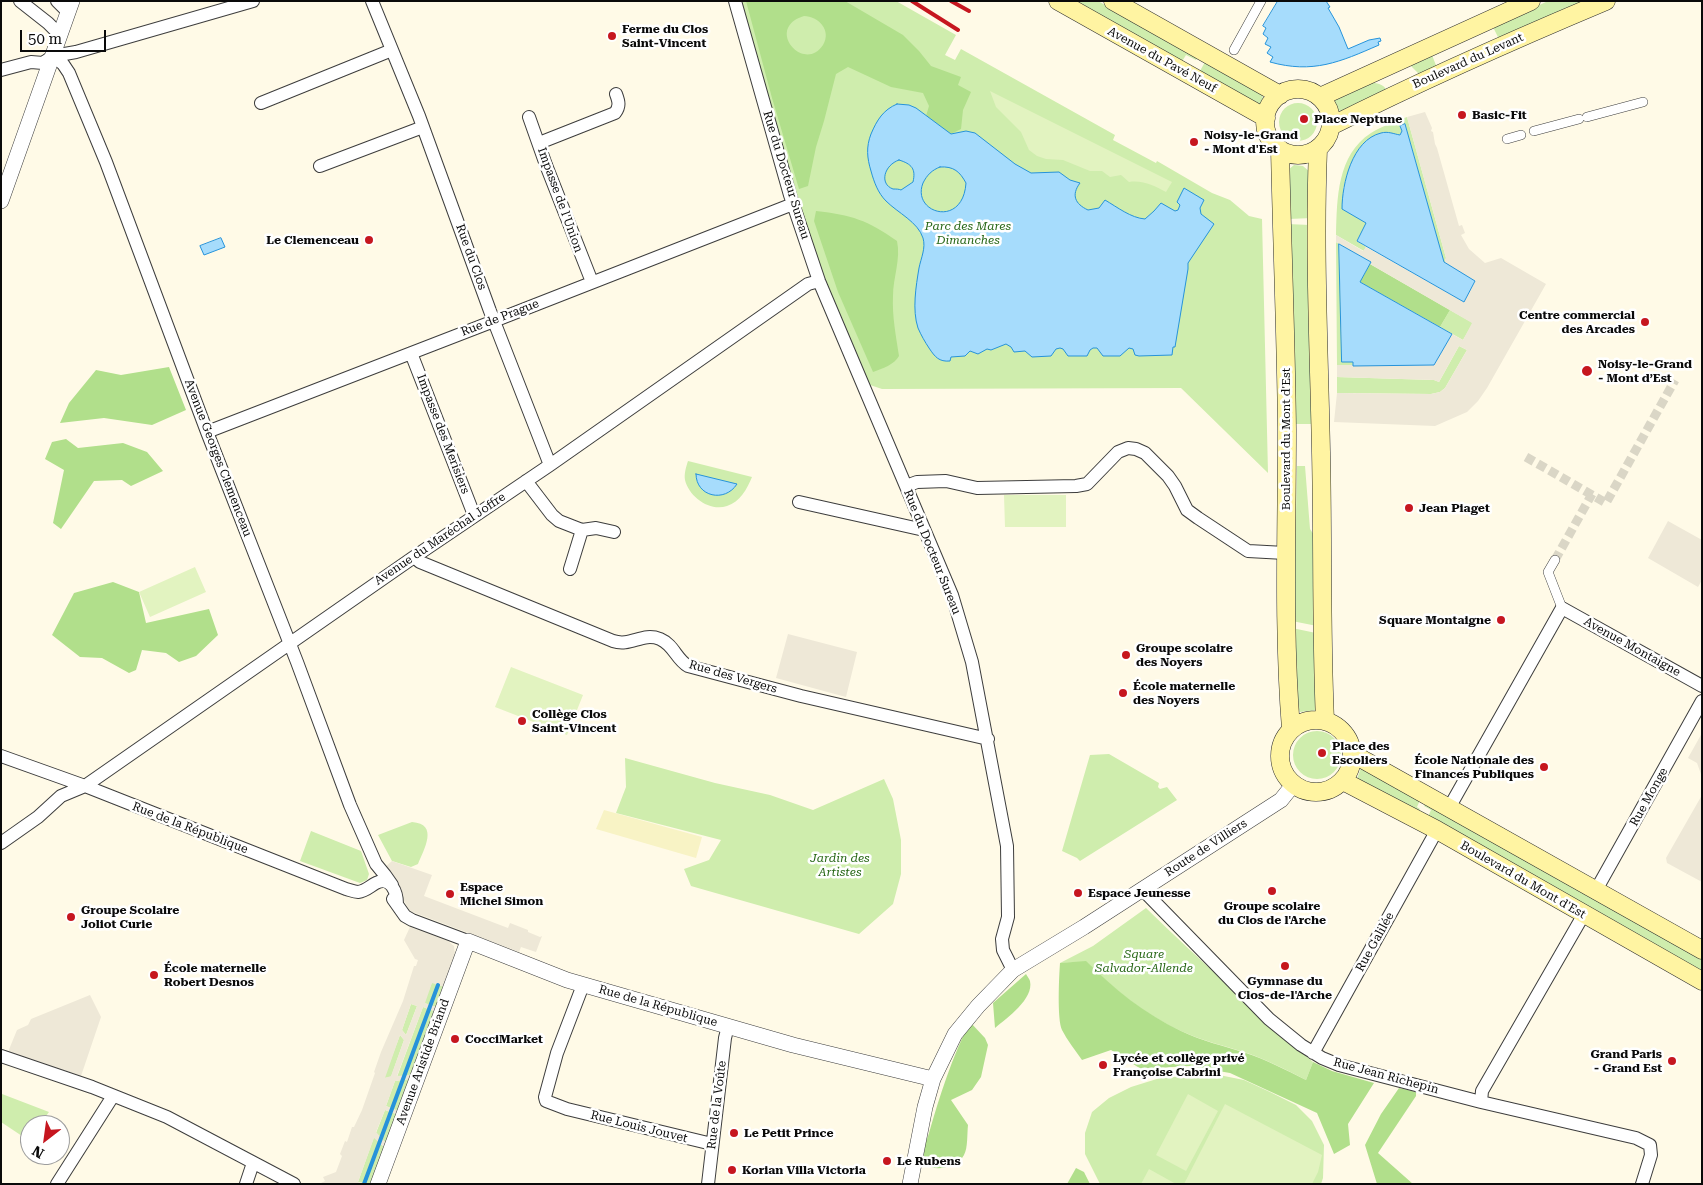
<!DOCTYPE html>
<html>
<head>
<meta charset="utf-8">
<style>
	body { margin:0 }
	#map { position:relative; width:1703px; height:1185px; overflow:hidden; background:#fffae7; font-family:"Roboto Serif",serif }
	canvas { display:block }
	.frame { position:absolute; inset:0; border:2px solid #0a0a0a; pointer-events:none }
	.north { position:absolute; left:20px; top:1115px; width:50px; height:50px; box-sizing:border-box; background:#fff; border:1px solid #9d9d9d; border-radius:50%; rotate:210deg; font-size:14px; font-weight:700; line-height:20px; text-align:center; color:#0a0a0a }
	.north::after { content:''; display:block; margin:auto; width:18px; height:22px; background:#c6161f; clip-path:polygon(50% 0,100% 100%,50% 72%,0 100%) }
	.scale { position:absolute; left:20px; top:30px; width:86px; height:22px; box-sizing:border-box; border:2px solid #0a0a0a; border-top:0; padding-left:6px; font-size:15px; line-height:18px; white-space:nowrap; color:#0a0a0a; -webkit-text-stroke:4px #fff; paint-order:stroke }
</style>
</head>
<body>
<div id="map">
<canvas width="1703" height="1185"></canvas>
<div class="frame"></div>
<div class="north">N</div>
<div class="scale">50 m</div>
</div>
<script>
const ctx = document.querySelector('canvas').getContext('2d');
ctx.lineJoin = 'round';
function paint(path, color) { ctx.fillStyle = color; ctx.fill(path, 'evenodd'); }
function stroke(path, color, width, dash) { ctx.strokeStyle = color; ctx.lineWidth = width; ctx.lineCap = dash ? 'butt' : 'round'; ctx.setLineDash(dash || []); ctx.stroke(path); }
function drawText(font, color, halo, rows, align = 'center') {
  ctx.font = font + ' "Roboto Serif",serif'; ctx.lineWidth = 5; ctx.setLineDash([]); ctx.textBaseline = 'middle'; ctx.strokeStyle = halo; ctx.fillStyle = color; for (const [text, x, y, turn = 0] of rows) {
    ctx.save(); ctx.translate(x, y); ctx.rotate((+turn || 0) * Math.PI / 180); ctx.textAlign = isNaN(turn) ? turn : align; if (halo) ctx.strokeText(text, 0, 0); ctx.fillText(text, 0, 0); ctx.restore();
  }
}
paint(new Path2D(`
	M604,810l98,27 -6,21 -100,-29z`), '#f8f3c5');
paint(new Path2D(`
	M739,1h157l60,34 -11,20 10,5 6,-11 154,86 -2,5 43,23 1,-2 55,32 18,7 19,16 13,3 6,254 -87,-85 -299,1 -21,-7 -42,-101z
	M1069,1h29l99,57 -1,2 -10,-5 -5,8z
	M1548,1h41l-89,40 -7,-14z
	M1432,55l5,13 -16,8 -12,-12z
	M1205,62l57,33 1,3 -2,7 -3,1 -58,-35z
	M1367,82c8,1 18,1 20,10l-44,19c-7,0 -9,-5 -9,-11z
	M1279 122a19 19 0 1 1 38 0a19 19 0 1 1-38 0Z
	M1407,117l39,141 -1,6 -1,-1 -39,-139 -5,2 2,6 -3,3 -46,24 -10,30 24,34 -10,18 9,6 -2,4 -28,-16c1,-37 1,-80 35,-102 11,-7 24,-11 36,-16z
	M1294,165l9,1 8,7 1,45 -23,1 -1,-49z
	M1287,224l23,1 4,199h-22l3,-27v-27l-7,-36z
	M1336,242l3,2 3,118h11v4l-16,-1z
	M1450,310l23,13 -10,17 -23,-13z
	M1459,346l8,4 -22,38 -5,4 -9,2 -94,-1v-16l97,3 5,2z
	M688,461l64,16c-5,12 -12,25 -25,29 -17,6 -38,-9 -42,-26 -1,-6 1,-13 3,-19z
	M1297,466h8l5,63 6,9 1,88 -25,-5 -1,-67 5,-42z
	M1292,628l24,5 2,77 -18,2 -5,-13z
	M1293 755a24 24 0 1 1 48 0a24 24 0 1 1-48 0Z
	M1109,754l50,29 -1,4 2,2 7,-2 10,13 -97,61 -3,-3 -15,-7 28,-96z
	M625,758l90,25 55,12 43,15 71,-31 9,20 8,41v34l-8,30 -34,30 -168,-48 -7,-17 25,-9 12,-20 -105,-27 10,-26z
	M1361,768l60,30 -4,9 3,2 -3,5 -60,-35z
	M1426,802l276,157v14l-275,-154 4,-9 -7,-4z
	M412,822c27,2 12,27 6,42l-7,3 -19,-6 -14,-26z
	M311,831l50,20 8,23 -2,6 -7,3 -60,-22z
	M1146,908c54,53 111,103 167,154l-7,18c-19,-10 -39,-20 -59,-27 -22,-7 -44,-12 -66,-22 -36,-16 -67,-42 -95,-69l-26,1 33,-17z
	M432,982l12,5 -8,20 -12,-4z
	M411,1004l6,2 -11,29 -4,-5z
	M423,1007l11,4 -23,64 -14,2z
	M400,1035l4,5 -13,37 -7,1z
	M1214,1074l30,6 26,12 26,13 16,16 12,24 -1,33 -2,6h-221l-15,-30v-21l7,-21 17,-14 22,-11 29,-9z
	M409,1079l-11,32 -12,-5 9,-25z
	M2,1094l47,18 -9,12 -10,1v12l-2,3 -27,-18z
	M385,1110l11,4 -10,29 -10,-10z
	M374,1137l10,10 -13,37 -13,-2z`), '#cfedad');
paint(new Path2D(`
	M746,1h99l58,34 16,16 12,15 30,11 -3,8 13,7 -8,18 -2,19 -10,5 -25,-18 3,-10 -6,-13 -32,-6 -43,-20 -12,7 -12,47 -8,26 -8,39 -9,3 -27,-91zM804,16c14,0 28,14 19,29 -19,29 -59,-17 -19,-29z
	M816,211c36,4 51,9 81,30 4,18 -4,37 -4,55 -1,20 3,40 6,60 -4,8 -17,13 -26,16l-35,-80 -24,-71z
	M1370,264l80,46 -10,17 -80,-45z
	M169,367l17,43 -34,15 -48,-7 -44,5 9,-20 27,-33 25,5z
	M66,439l12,9 45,-5 24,9 16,19 -32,15 -9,-6 -28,1 -33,48 -8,-6 11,-53 -19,-11 7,-17z
	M113,582l26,10 7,31 63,-14 9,26 -22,21 -17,6 -13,-9 -24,-3 -6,20 -7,3 -27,-15 -22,-1 -28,-22 22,-42z
	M1086,961c28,28 59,53 95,70 21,10 43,15 65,22 21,7 40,17 60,27l7,-18 19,9 42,12 -26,41 2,21 -16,9 -17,-41 -87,-40 -41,-7 -48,3 -30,-19 -29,10c-7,-10 -15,-20 -20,-30 -5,-11 -3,-53 -2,-67z
	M1026,974c1,2 3,4 4,7 4,18 -23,37 -35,47l-2,-25z
	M970,1022l15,16 3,7 -7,32 -9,13 -21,10 17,25c-1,9 0,23 -4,30 -7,14 -41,21 -42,0 0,-7 5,-15 7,-22 11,-38 23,-76 41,-111z
	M1399,1088l17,4v4l-38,57 35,31h-36l-12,-39 16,-31z
	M1076,1168l8,4 6,12h-23z`), '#b1df8b');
paint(new Path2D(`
	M990,91l182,91 -6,10c-12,-6 -22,-12 -37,-10l-8,-7 -11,2 -8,-6h-12l-27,-11 -17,-1 -9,-3 -8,-6 -8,-18 -25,-25z
	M1004,495h62v32h-61z
	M195,567l11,25 -56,25 -11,-25z
	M511,667l72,28 -16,40 -72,-28z
	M1188,1094l30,17 -32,60 -30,-16z
	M1225,1104l97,51 -4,17 -6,12h-128z
	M1149,1169l27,15h-35z`), '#e2f3c0');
paint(new Path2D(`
	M1425,112l7,16 -1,3 2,1 2,12 2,4 22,78 3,-1 3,8 -4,2 8,14 16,14 16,-5 45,26 -59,104 -9,13 -11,11 -32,14 -101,-4 3,-29 94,1 9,-2 5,-4 22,-38 -8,-4 -20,36 -5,-2 -97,-3v-12h97l18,-31 11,6 9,-17 -102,-59 1,-2 -35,-20v-7l27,16 3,-4 98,55 11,-21 -30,-17v-5l1,-1 -39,-141z
	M1668,521l34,19v40l-4,7 -50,-29z
	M788,634l69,18 -11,45 -70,-19z
	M1702,733v44l-5,-14 -9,-5z
	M1702,795v87l-35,-19 -1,-5z
	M392,861l40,14 -8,21 84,32 2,-5 18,7v2l12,5 2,-1 -6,16 -15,-5 -2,5 -109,-41 -26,-43z
	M410,927l38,14 6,5 1,9 -11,32 -12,-4 -7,20 11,4 -2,4 -11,-4 -26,69 14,-1 -2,4 -14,2 -9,25 12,5 -2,3 -11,-4 -9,22 10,11 -2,4 -10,-9 -16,44 5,2h-44l6,-3 -2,-4 13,-5 6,-16 -2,-2 5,-13 2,1 5,-15h2l8,-17 13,-37 -1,-1 7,-20 22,-51 11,-35h2l2,-6 -3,-1 -11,-19zM411,1004l6,2 -11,29 -4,-5zM400,1035l4,5 -13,36 -6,2z
	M90,995l11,22 -20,59 -73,-24 9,-22 11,-5 3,-6z`), '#eee8d7');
const water = new Path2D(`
	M1278,1h48l4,6 -2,1 11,19 9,22 21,-9 11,-2 1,3 -3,1 1,3c-39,17 -66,29 -109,17l3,-5 -6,-4 4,-6 -6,-3 3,-6 -5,-4 3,-6 -3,-2z
	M897,104l12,1 7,3 35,26 15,-3 9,2 40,31 16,9 28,-1 11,8 10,3c-9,12 -5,21 8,27l11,-2 6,-8c12,7 26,18 40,19l9,-8 7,-8 14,8 3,-1 2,-5 -3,-3 7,-14 20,12 -4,8 1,6 13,10 -26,39v6l-13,78h-2l-1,8 -33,1 -4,-1 -2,-6 -4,-1 -9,8h-17l-6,-8h-4l-3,2 -3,6h-19l-5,-7 -3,-1 -4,1 -5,7 -19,1 -7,-6 -11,1 -3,-5 -5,-3 -15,6 -4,-1 -9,5 -8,-3 -5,5 -14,1 -1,4c-11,1 -15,-4 -21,-13 -4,-6 -8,-13 -11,-20 -6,-18 -2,-42 1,-60 2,-10 7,-20 4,-30 -5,-16 -25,-25 -37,-37 -8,-8 -12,-19 -15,-30 -4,-13 -5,-24 0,-37 6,-14 12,-24 26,-30zM899,160c13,4 17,9 14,22l-12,8c-2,-1 -5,-1 -8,-1 -14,-5 -9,-24 6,-29zM940,167c14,-1 20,5 26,16 -3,46 -55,30 -43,0 4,-8 9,-13 17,-16z
	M1405,124l39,138 31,19 -11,21 -107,-61 9,-18 -24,-14c0,-25 10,-69 39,-76 7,-2 13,1 19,2l2,-4 -2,-5z
	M221,238l4,9 -21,8 -4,-9z
	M1339,244l32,18 -11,20 92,52 -18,31 -81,1v-4h-11z
	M696,474l41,10c-12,19 -41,13 -41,-10z`);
paint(water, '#a6dcfc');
stroke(water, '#2693da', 1);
stroke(new Path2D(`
	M364,1184l74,-199`), '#2693da', 4);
stroke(new Path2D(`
	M1526,457l80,46 69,-123
	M1555,560l37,-66`), '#dad6c6', 9, [9, 4.5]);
const pedestrian = new Path2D(`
	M1234,50l27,-49
	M1587,117l56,-15
	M1534,131l45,-12
	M1507,139l14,-4
	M1555,560l-7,12 14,36`);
const minor = new Path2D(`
	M20,1l28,22 12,12
	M57,1l11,11
	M372,1l47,115 71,195 60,154
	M735,1l55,194 29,86 133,314 20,67 35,184 1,71 -6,22 1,11 10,20
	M53,56l10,8 6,9 37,89 101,270 90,230 53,143 26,59 9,11 7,10
	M1,70l30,-8 12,1 10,-7 23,-4 177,-51
	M261,103l131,-53
	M529,117l17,48 46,117
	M539,143l76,-30c5,-7 4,-11 1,-19
	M320,166l103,-39
	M411,353l63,162
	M207,432l287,-111 299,-117
	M526,481l26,34 7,6 23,9 14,-2 18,4
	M906,486l11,-4 29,-1 31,7 99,-2 11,-2 31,-32 10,-4 8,1 9,4 23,23 7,10 12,24 11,8 50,33 37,2
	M799,502l125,28
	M414,557l6,5 193,79c18,6 29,-9 47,-2 14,6 16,20 28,27l113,30 187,43
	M570,569l12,-39
	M1,756l84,30 261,103c4,1 8,3 12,3 8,-1 12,-6 18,-9 15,-8 21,10 21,21
	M1449,808l113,-200 140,78
	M1,843l37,-26 23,-21 24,-10 329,-229 136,-92 258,-181 11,-3
	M1142,889l127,130 32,26 21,13 17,7 142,37 155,36 14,7 1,10 -9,29
	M1595,892l107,-191
	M393,899l12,17 7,4 56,21
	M583,985l-26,68 -12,44 1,4 21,8 145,35
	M1313,1053l124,-223
	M1,1056l91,31 75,30 127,67
	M1481,1102l1,-11 102,-177
	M57,1184l56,-88
	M246,1184l7,-21
	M708,1184l17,-146 3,-12`);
const tertiary = new Path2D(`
	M1,201l71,-200
	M378,1184l90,-243 99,39 226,65 140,34
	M910,1184l15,-77 8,-28 22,-45 23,-28 35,-36 71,-43 197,-127 12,-15`);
const secondary = new Path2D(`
	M1058,1l208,117
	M1113,1l167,94
	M1265 122a33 33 0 1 1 66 0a33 33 0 1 1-66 0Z
	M1320,97l211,-96
	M1331,126c90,-45 182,-86 275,-125
	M1280,149c2,94 6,187 7,281 0,100 -4,199 4,299
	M1318,149c-4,101 1,202 3,303 2,90 0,179 4,269
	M1280 756a36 36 0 1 1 72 0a36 36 0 1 1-72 0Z
	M1353,754l349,196
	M1343,781l94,49 265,151`);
stroke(pedestrian, '#3d3d3d', 10);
stroke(minor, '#3d3d3d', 14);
stroke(tertiary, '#3d3d3d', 16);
stroke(secondary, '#2c2c2c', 19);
stroke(pedestrian, '#fff', 9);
stroke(minor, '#fff', 12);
stroke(tertiary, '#fff', 15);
stroke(secondary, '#fff4a2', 18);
stroke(new Path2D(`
	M912,1l46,29
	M951,1l18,10`), '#c6161f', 4);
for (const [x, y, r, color] of [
	[612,36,5,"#c6161f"],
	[1462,115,5,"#c6161f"],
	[1304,119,5,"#c6161f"],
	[1194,142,5,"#c6161f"],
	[369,240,5,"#c6161f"],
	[1645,322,5,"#c6161f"],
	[1587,371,6,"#c6161f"],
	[1409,508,5,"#c6161f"],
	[1501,620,5,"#c6161f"],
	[1126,655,5,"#c6161f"],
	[1123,693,5,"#c6161f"],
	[522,721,5,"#c6161f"],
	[1322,753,5,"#c6161f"],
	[1544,767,5,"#c6161f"],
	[1272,891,5,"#c6161f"],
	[1078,893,5,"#c6161f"],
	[450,894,5,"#c6161f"],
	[71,917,5,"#c6161f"],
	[1285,966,5,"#c6161f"],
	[154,975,5,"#c6161f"],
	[455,1039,5,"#c6161f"],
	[1672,1061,5,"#c6161f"],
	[1103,1065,5,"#c6161f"],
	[734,1133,5,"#c6161f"],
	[887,1161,5,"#c6161f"],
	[732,1170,5,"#c6161f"]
]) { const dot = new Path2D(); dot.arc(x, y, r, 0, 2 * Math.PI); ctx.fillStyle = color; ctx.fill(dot); stroke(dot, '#fff', 2); }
drawText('bold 12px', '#0a0a0a', '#fff', [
	["Ferme du Clos",622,29],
	["Saint-Vincent",622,43],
	["Basic-Fit",1472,115],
	["Place Neptune",1314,119],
	["Noisy-le-Grand",1204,135],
	["- Mont d'Est",1204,149],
	["Le Clemenceau",359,240,"right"],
	["Centre commercial",1635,315,"right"],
	["des Arcades",1635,329,"right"],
	["Noisy-le-Grand",1598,364],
	["- Mont d’Est",1598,378],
	["Jean Piaget",1419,508],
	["Square Montaigne",1491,620,"right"],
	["Groupe scolaire",1136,648],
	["des Noyers",1136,662],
	["École maternelle",1133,686],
	["des Noyers",1133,700],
	["Collège Clos",532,714],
	["Saint-Vincent",532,728],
	["Place des",1332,746],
	["Escoliers",1332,760],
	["École Nationale des",1534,760,"right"],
	["Finances Publiques",1534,774,"right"],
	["Espace",460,887],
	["Michel Simon",460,901],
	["Espace Jeunesse",1088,893],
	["Groupe scolaire",1272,906,"center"],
	["du Clos de l'Arche",1272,920,"center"],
	["Groupe Scolaire",81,910],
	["Joliot Curie",81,924],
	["École maternelle",164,968],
	["Robert Desnos",164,982],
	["Gymnase du",1285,981,"center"],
	["Clos-de-l'Arche",1285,995,"center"],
	["CocciMarket",465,1039],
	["Grand Paris",1662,1054,"right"],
	["- Grand Est",1662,1068,"right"],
	["Lycée et collège privé",1113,1058],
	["Françoise Cabrini",1113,1072],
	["Le Petit Prince",744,1133],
	["Le Rubens",897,1161],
	["Korian Villa Victoria",742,1170]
], 'left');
drawText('12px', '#0a0a0a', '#fff', [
	["Avenue du Pavé Neuf",1162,60,29],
	["Boulevard du Levant",1468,61,-24],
	["Rue du Docteur Sureau",786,175,73],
	["Impasse de l'Union",560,200,70],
	["Rue du Clos",471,257,70],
	["Rue de Prague",500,318,-21],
	["Impasse des Merisiers",443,434,69],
	["Boulevard du Mont d'Est",1286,439,-90],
	["Avenue Georges Clemenceau",218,458,69],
	["Avenue du Maréchal Joffre",440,539,-34],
	["Rue du Docteur Sureau",932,552,68],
	["Avenue Montaigne",1632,647,29],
	["Rue des Vergers",733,677,16],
	["Rue Monge",1649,797,-61],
	["Rue de la République",190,828,21],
	["Route de Villiers",1206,848,-33],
	["Boulevard du Mont d'Est",1523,880,30],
	["Rue Galilée",1375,942,-61],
	["Rue de la République",658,1006,16],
	["Avenue Aristide Briand",423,1062,-70],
	["Rue Jean Richepin",1386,1076,15],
	["Rue de la Voûte",717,1105,-83],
	["Rue Louis Jouvet",639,1127,14]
]);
drawText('italic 12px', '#276716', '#fff', [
	["Parc des Mares",968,226],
	["Dimanches",968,240],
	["Jardin des",840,858],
	["Artistes",840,872],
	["Square",1144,954],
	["Salvador-Allende",1144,968]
]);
</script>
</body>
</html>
